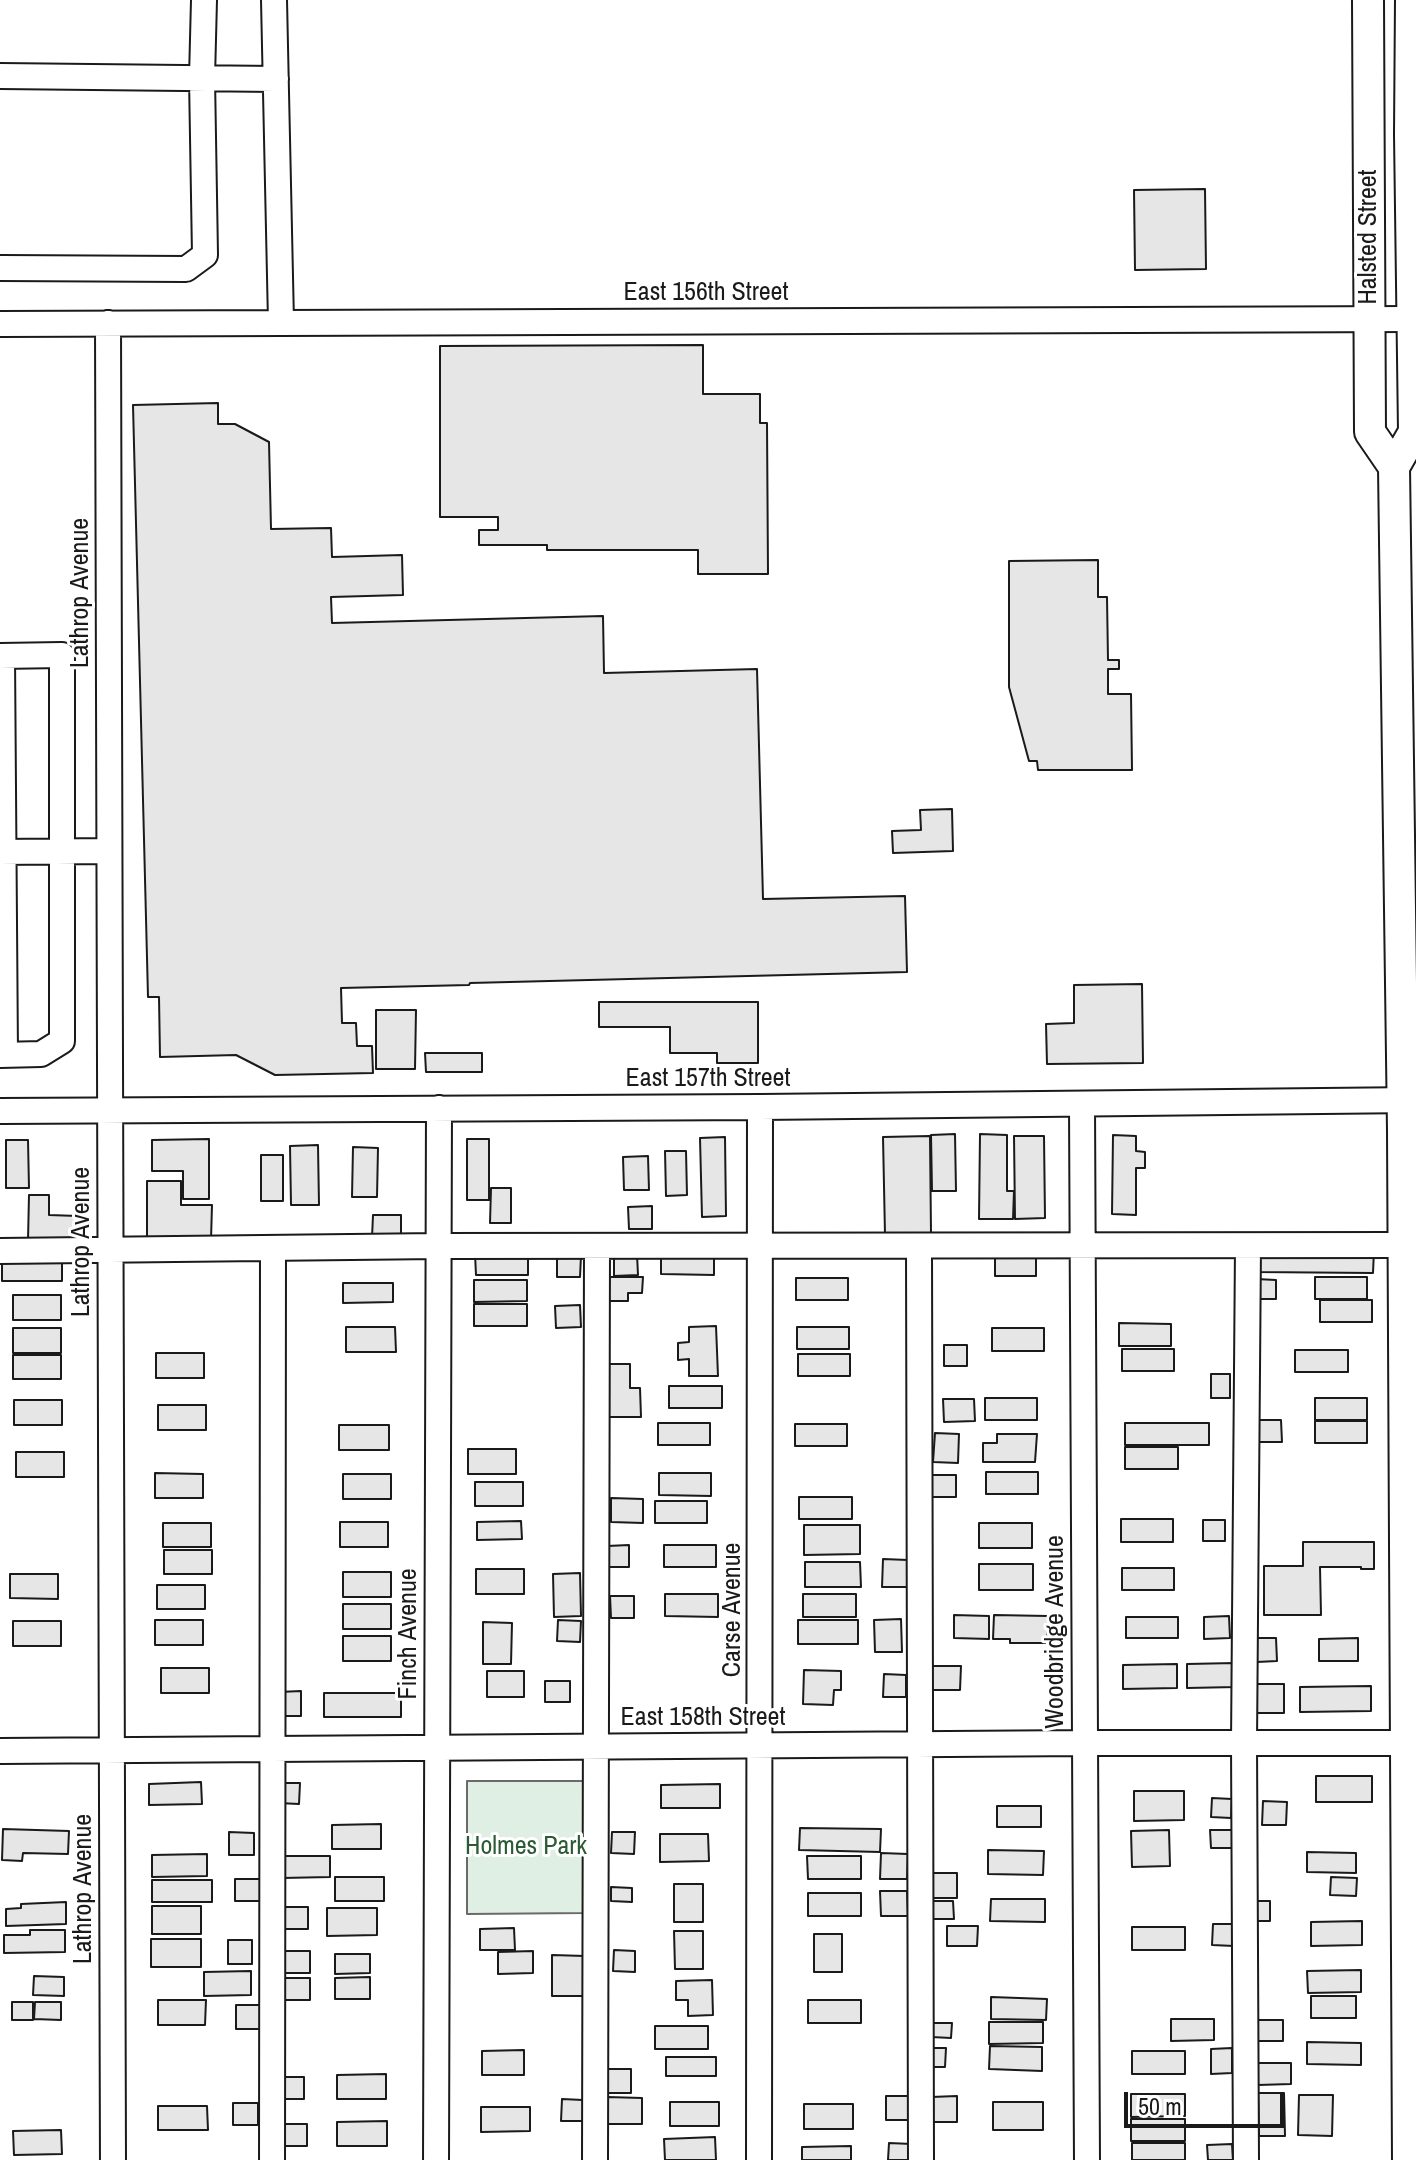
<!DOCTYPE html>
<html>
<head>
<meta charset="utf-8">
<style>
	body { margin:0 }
	#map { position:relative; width:1416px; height:2160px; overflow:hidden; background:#fff; font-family:"Archivo Narrow",sans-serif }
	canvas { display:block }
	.scale { position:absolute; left:1124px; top:2092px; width:160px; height:36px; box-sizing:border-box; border:4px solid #1a1a1a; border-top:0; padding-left:10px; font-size:24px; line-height:28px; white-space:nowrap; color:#1a1a1a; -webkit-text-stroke:6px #fff; paint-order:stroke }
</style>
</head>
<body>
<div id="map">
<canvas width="1416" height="2160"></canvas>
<div class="scale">50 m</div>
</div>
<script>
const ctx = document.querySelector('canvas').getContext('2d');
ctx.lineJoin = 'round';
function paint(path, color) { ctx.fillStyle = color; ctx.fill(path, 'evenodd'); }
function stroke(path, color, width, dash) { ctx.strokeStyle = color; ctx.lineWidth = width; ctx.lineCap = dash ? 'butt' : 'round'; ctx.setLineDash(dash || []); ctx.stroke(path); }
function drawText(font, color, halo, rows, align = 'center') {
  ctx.font = font + ' "Archivo Narrow",sans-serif'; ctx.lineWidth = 6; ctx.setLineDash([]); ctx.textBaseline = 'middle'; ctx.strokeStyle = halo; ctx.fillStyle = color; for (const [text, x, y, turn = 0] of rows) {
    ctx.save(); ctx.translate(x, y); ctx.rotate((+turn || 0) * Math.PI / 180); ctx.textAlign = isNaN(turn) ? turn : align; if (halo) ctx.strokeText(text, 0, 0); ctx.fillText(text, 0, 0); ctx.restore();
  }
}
const green = new Path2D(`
	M467,1781h118v132l-118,1z`);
paint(green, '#e0efe3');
stroke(green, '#6a6a6a', 2);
const building = new Path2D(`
	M1205,189l1,80 -71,1 -1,-80z
	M703,345v49h57v29h7l1,151h-70v-24h-151v-5h-68v-15h19v-13h-58v-171z
	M218,403v21h17l34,18 2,87 60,-1 1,29 70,-2 1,40 -72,2 1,26 271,-7 1,57 153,-4 6,230 142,-3 2,76 -437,11 -1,2 -128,3 1,35h14l1,23h15l1,27 -98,2 -39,-20 -76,2 -1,-60h-11l-15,-592z
	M1098,560v37h9l1,63h11v9h-11v25h23l1,76h-94l-1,-9h-8l-20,-74v-126z
	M952,809l1,42 -60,2 -1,-22 29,-1 -1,-20z
	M1142,984l1,79 -96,1 -1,-40 28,-1v-38z
	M599,1002h159v61h-41v-10h-47v-26h-71z
	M376,1010h40l-1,59h-39z
	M425,1053h57v19h-56z
	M955,1134l1,57h-24l-1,-56z
	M980,1134l27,1v56h7l-1,28h-34z
	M1113,1135l23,1v15l9,1v16h-9v47l-24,-1z
	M930,1136l1,98 -46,1 -2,-98z
	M1014,1136h30l1,82 -30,1z
	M725,1137l1,79 -24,1 -2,-79z
	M209,1139v60h-26v-28h-31v-31z
	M467,1139h22v61h-22z
	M6,1140h22l1,48h-23z
	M318,1145l1,60h-28l-1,-59z
	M353,1147l25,1 -1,49h-25z
	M665,1151h21l1,44 -21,1z
	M261,1155h22v46h-22z
	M648,1156l1,34h-25l-1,-33z
	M147,1181h34v24h31l-1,35 -30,-3h-34z
	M491,1188h20v35h-21z
	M29,1195h20v20l29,1 -1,25 -49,-1z
	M652,1206v23h-23l-1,-22z
	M373,1215h28v23h-29z
	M1255,1249l119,1 -1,23 -118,-1z
	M661,1252h53v23l-53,-1z
	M995,1253h41v23h-41z
	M475,1254h53v21h-52z
	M637,1254l1,21 -24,1v-21z
	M557,1255l24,1 -1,21h-23z
	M2,1257h60v24h-60z
	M606,1277h37l-1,16h-14v8h-22z
	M1315,1277h52v22h-52z
	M796,1278h52v22h-52z
	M1256,1279l20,1v19h-21z
	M474,1280h53v21l-53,1z
	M343,1283h50v19l-50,1z
	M13,1295h48v25h-48z
	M1320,1300h52v22h-52z
	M474,1304h53v22h-53z
	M580,1305l1,22 -25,1 -1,-22z
	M1119,1323l52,1v22h-52z
	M716,1326l2,50h-29v-17l-11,1v-17l11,-1v-15z
	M346,1327h49l1,25h-50z
	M797,1327h52v22h-52z
	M13,1328h48v25h-48z
	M992,1328h52v23h-52z
	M944,1345h23v21h-23z
	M1122,1349h52v22h-52z
	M1295,1350h53v22h-53z
	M156,1353h48v25h-48z
	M798,1354h52v22h-52z
	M13,1355h48v24h-48z
	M608,1364h22v24h10l1,29h-33z
	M1211,1374h19v24h-19z
	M669,1386h53v22h-53z
	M985,1398h52v22h-52z
	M1315,1398h52v22h-52z
	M943,1399h31l1,22 -31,1z
	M14,1400h48v25h-48z
	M158,1405h48v25h-48z
	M1255,1420h26l1,22h-27z
	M1315,1421h52v22h-52z
	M658,1423h52v22h-52z
	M1125,1423h84v22h-84z
	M795,1424h52v22h-52z
	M339,1425h50v25h-50z
	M935,1433l24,1 -1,29 -25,-1z
	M997,1434h40l-2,28h-52v-19h14z
	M1125,1447h53v22h-53z
	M468,1449h48v25h-48z
	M16,1452h48v25h-48z
	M986,1472h52v22h-52z
	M155,1473l48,1v24h-48z
	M659,1473h52v23l-52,-1z
	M343,1474h48v25h-48z
	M932,1475h24v22h-24z
	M475,1482h48v24h-48z
	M799,1497h53v22h-53z
	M611,1498l32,1v24l-32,-1z
	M655,1501h52v22h-52z
	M1121,1519h52v23h-52z
	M1203,1520h22v21h-22z
	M521,1521l1,18 -45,1v-18z
	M340,1522h48v25h-48z
	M163,1523h48v24h-48z
	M979,1523h53v25h-53z
	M804,1525h56v29l-56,1z
	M1303,1542h71v27h-13v-2h-41l1,48h-57v-49h39z
	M629,1545v22h-22v-21z
	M664,1545h52v22h-52z
	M164,1550h48v24h-48z
	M883,1559l25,1 -1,27h-25z
	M805,1562h55l1,25h-56z
	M979,1564h54v26h-54z
	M1122,1568h52v22h-52z
	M476,1569h48v25h-48z
	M343,1572h48v25h-48z
	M580,1573l1,43 -27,1 -1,-43z
	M10,1574h48v25l-48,-1z
	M157,1585h48v24h-48z
	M665,1594h53v23l-53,-1z
	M803,1594h53v23h-53z
	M610,1596h24v22h-23z
	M343,1604h48v25h-48z
	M954,1615l35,1v23l-35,-1z
	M994,1615l54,1 -1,27h-37v-4h-17z
	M1229,1616l1,22 -26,1v-22z
	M1126,1617h52v21h-52z
	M901,1619l1,33h-27l-1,-32z
	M155,1620h48v25h-48z
	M558,1620l23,1 -1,21 -23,-1z
	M798,1620h60v24h-60z
	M13,1621h48v25h-48z
	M483,1622l29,1 -1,41h-28z
	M343,1636h48v25h-48z
	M1257,1638h19l1,23 -20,1z
	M1358,1638v23h-39v-22z
	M1235,1663l1,24 -49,1v-24z
	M1177,1664v24l-54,1v-24z
	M931,1666h30l-1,24h-29z
	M161,1668h48v25h-48z
	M804,1670l37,1v19h-7l-1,15 -30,-1z
	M487,1671h37v26h-37z
	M884,1674l22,1v22h-23z
	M545,1681h25v21h-25z
	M1250,1684h34v29h-34z
	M1371,1686v25l-71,1v-25z
	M301,1691v25h-21l-1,-24z
	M324,1693h77v24h-77z
	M1316,1776h56v26h-56z
	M201,1782l1,22 -53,1v-21z
	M278,1783h22l-1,21 -21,-1z
	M720,1784v24h-59v-23z
	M1134,1791h50v29l-50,1z
	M1212,1798l20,1 -1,19 -20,-1z
	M1263,1801l24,1 -1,23h-24z
	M997,1806h44v21h-44z
	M381,1824v25h-49v-24z
	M800,1828l81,1 -1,23 -81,-2z
	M3,1829l66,2 -1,23 -45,-1 -1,8 -20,-1z
	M1169,1830l1,36 -38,1 -1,-36z
	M1210,1830h23v18h-22z
	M229,1832l25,1v22h-25z
	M612,1832h23l-1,22 -23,-1z
	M660,1834h48l1,27 -49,1z
	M988,1850l56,1 -1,24 -55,-1z
	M1307,1852l49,1v20l-49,-1z
	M881,1853l27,1 -1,25h-27z
	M207,1854v22l-55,1v-22z
	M282,1856h48v21l-48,1z
	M807,1856h54v23h-53z
	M931,1873h26v25h-25z
	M335,1877h49v24h-49z
	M1331,1877l26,1 -1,18 -26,-1z
	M235,1879h25v22h-25z
	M152,1880h60v22h-60z
	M674,1884h29v38h-29z
	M611,1887l21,1v14l-21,-1z
	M880,1891h27l1,25h-27z
	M808,1893h53v23h-53z
	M991,1899h54v23l-55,-1z
	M931,1901h22l1,18h-23z
	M1256,1901h14v20h-14z
	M66,1902v22l-60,2v-17l15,-1v-4z
	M152,1906h49v28h-49z
	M283,1907h25v22h-25z
	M327,1908h50v27l-50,1z
	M1362,1921v24l-51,1v-24z
	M1213,1924h21v22l-22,-1z
	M947,1926h31l-1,20h-30z
	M1132,1927h53v23h-53z
	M514,1928l1,22h-35v-21z
	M30,1930h35v22l-61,1v-18h26z
	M674,1931h29v38h-28z
	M814,1934h28v38h-28z
	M151,1939h50v28h-50z
	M228,1940h24v24h-24z
	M614,1950l21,1v21l-22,-1z
	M285,1951h25v22h-25z
	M533,1951v22l-35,1v-22z
	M335,1954h35v19l-35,1z
	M552,1955l33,1v40h-33z
	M1361,1970v22l-53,1 -1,-22z
	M251,1971v24l-47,1v-24z
	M34,1976l30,1v19l-31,-1z
	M370,1977v22h-35v-21z
	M285,1978h25v22h-25z
	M712,1980l1,35 -25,1v-16h-12v-19z
	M1311,1996h45v22h-45z
	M991,1997l56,2 -1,21 -55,-1z
	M158,2000h48l-1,25h-47z
	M808,2000h53v23h-53z
	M12,2002h21v18h-21z
	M35,2002h26v18l-27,-1z
	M236,2005h25v24h-25z
	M1171,2019h43v21l-43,1z
	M1258,2020h25v21h-25z
	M989,2022h54v21l-54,1z
	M931,2023h21l-1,15 -20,-1z
	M655,2026h53v23h-53z
	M1307,2042l54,1v22l-54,-1z
	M990,2046l52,1v24l-53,-2z
	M927,2048h19l-1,19h-19z
	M1232,2048v25l-21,1v-25z
	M524,2050v25h-42v-24z
	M1132,2051h53v23h-53z
	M666,2057h50v19h-50z
	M1257,2063h34v21l-33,1z
	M608,2069h23v24h-23z
	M386,2074v25h-49v-24z
	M279,2077h25v22h-25z
	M1258,2093h26l1,43h-26z
	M1131,2094h54v22l-54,1z
	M1299,2095h34l-1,41 -34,-1z
	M886,2096h22v24h-22z
	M957,2096v26h-25l-1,-25z
	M607,2097l35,1v26h-36z
	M562,2099l21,1v21h-22z
	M670,2102h49v24h-49z
	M993,2102h50v28h-50z
	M233,2103h25v22h-25z
	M804,2104h49v25h-49z
	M158,2106h49l1,24h-50z
	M481,2107h49v24l-49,1z
	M1131,2119h54v22h-54z
	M387,2121v25h-50v-24z
	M282,2124h25v22h-25z
	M61,2130l1,24 -48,1 -1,-24z
	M715,2137l1,23h-51l-1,-21z
	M889,2143l23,1 -1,16h-23z
	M1132,2143h53v17h-53z
	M1232,2144l1,16h-25l-1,-15z
	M851,2146v14h-49v-13z`);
paint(building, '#e6e6e6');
stroke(building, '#1a1a1a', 2);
const minor = new Path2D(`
	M274,0l7,322
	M0,76l276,3
	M0,268l186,1 19,-14 -3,-177 2,-78
	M108,323l5,1837
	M0,324l1412,-5
	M0,656l62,-1v386l-21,13 -41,1
	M2,656l3,399
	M0,852l109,-1
	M1082,1105l5,1055
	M0,1111l760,-4 656,-7
	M919,1246l2,914
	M0,1251l438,-5 966,-1
	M0,1751l1084,-8h322
	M272,2160l1,-911
	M436,2160l3,-1052
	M595,2160l2,-914
	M759,2160l1,-1053
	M1246,2160l-2,-417 4,-497`);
const major = new Path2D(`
	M1368,0l2,432 24,35
	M1408,2160l-5,-1030 -9,-663 20,-35 -4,-298 1,-134`);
stroke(minor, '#1a1a1a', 28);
stroke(major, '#1a1a1a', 34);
stroke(minor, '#fff', 24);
stroke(major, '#fff', 30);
drawText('26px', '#1a1a1a', '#fff', [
	["Halsted Street",1369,237,-90],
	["East 156th Street",706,293],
	["Lathrop Avenue",81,593,-90],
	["East 157th Street",708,1079],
	["Lathrop Avenue",82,1242,-90],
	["Carse Avenue",733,1610,-90],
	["Woodbridge Avenue",1056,1632,-90],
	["Finch Avenue",409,1634,-90],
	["East 158th Street",703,1718],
	["Lathrop Avenue",84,1889,-90]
]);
drawText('26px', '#2b5a34', '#fff', [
	["Holmes Park",526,1847]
]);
</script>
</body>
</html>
